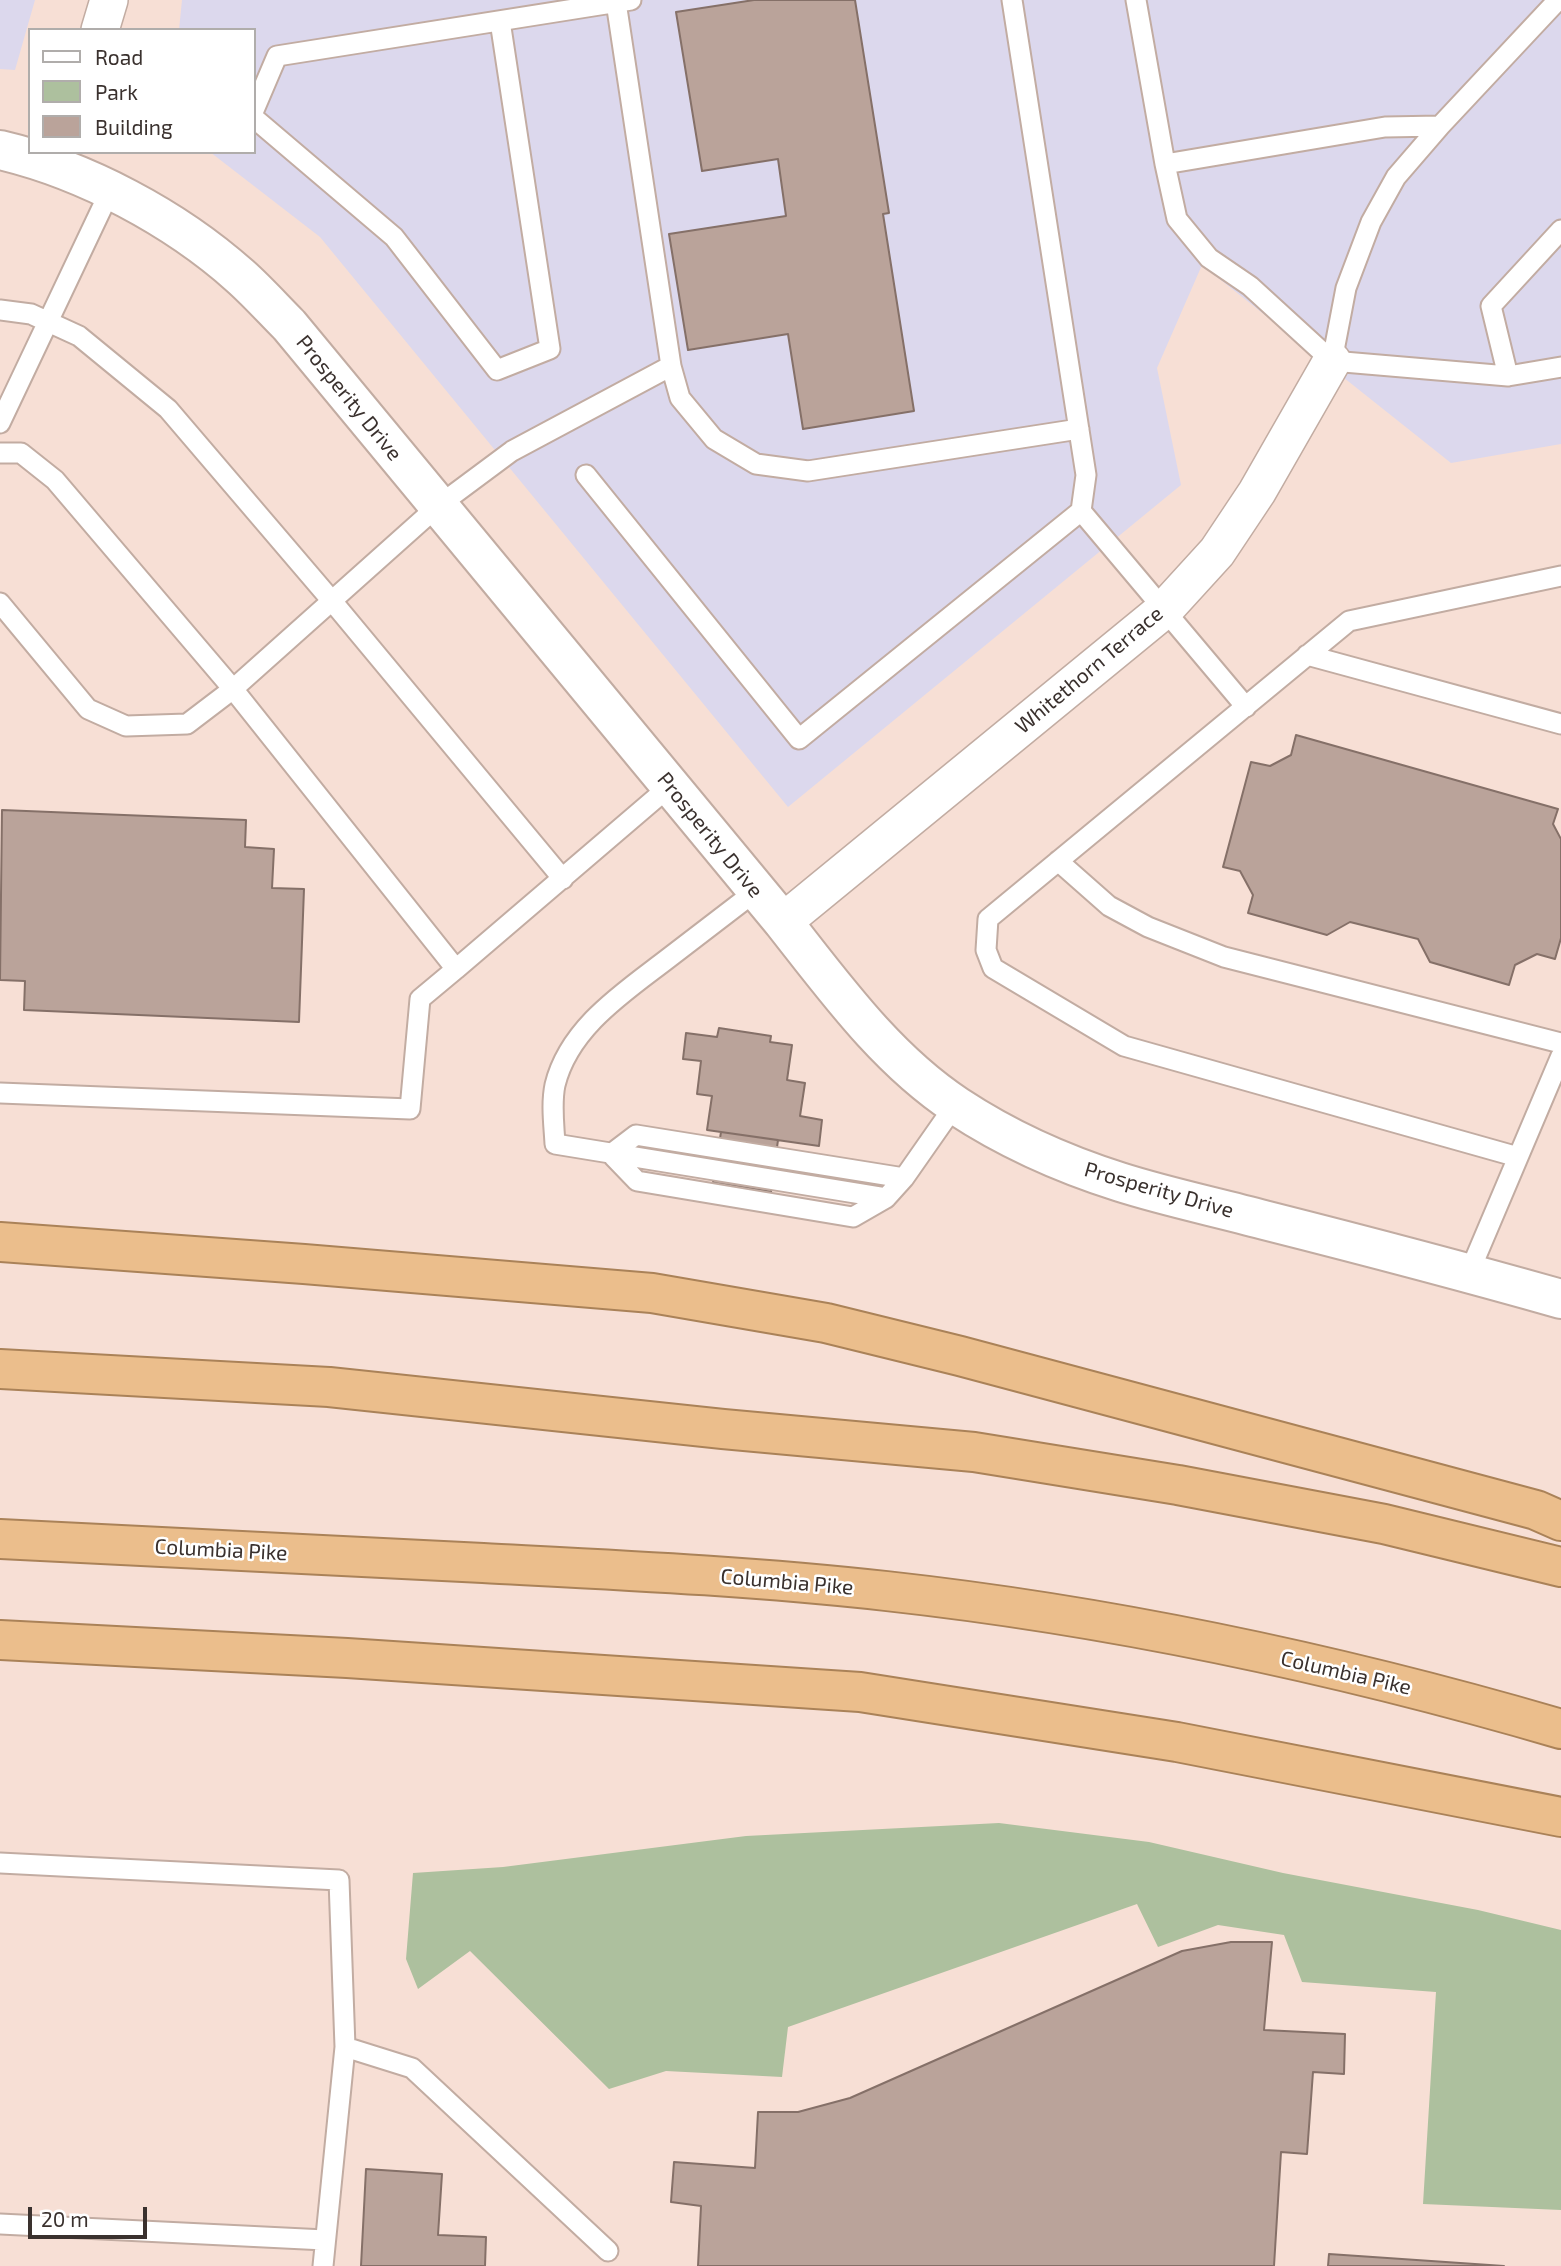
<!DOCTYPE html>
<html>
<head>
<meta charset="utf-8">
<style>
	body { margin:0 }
	#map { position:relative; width:1561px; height:2266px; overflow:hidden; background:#f7dfd5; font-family:"Exo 2",sans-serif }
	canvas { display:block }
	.legend { position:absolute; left:28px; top:28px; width:228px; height:126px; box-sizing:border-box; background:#fff; border:2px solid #b0adab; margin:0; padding:9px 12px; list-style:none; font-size:21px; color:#3a312e }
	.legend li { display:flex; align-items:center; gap:14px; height:35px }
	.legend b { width:35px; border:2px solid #b0adab }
	.scale { position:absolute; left:28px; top:2207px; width:119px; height:32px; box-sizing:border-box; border:4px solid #3a312e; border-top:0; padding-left:9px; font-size:21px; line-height:24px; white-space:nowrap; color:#3a312e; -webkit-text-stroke:5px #fff; paint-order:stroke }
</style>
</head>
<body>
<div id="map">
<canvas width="1561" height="2266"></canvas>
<ul class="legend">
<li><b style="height:9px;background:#fff"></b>Road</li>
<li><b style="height:19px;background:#adc09e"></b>Park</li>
<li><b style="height:19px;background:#baa39a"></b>Building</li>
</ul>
<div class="scale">20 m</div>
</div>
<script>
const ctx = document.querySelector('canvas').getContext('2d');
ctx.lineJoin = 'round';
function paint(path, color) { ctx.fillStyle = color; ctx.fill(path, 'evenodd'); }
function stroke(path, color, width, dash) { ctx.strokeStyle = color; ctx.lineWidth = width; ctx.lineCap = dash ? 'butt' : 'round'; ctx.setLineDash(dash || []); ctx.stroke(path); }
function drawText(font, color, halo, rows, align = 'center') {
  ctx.font = font + ' "Exo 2",sans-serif'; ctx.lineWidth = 5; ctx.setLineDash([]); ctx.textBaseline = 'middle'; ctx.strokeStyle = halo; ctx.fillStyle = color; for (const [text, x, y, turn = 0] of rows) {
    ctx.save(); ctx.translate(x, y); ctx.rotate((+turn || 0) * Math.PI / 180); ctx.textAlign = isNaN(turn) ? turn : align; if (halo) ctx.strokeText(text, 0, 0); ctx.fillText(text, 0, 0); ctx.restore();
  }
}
paint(new Path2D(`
	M0,0h35l-20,70 -15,-1z
	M182,0h1379v444l-110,19 -249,-198 -45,103 24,117 -393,322 -468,-570 -110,-85h44v-122h-75z`), '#dcd8ed');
paint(new Path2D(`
	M999,1823l150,19 134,31 195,37 83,20v280l-138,-6 13,-212 -134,-10 -18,-47 -66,-10 -60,22 -21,-43 -349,123 -6,50 -116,-6 -57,18 -139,-138 -52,38 -12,-30 7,-86 90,-6 243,-31z`), '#adc09e');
const building = new Path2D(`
	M754,0h101l34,213 -6,1 31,197 -111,18 -15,-95 -100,16 -19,-116 117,-18 -8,-57 -76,12 -26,-159z
	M1296,735l262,74 -5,15 8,15v99l-6,21 -18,-5 -22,11 -6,20 -79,-23 -12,-23 -68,-17 -23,13 -79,-22 5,-18 -13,-24 -17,-4 28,-105 19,4 21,-11z
	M2,810l244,10 -1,27 29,2 -2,39 32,1 -5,133 -275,-12 1,-29 -25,-1z
	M719,1028l52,8 -1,6 22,3 -5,35 18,3 -5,33 22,4 -3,26 -112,-16 5,-34 -15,-2 4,-33 -18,-2 3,-26 31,4z
	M721,1132l57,8 -7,52 -58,-9z
	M1231,1942h41l-8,88 81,4 -1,40 -31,-2 -6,82 -26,-2 -7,114h-576l3,-60 -30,-4 3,-40 81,6 3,-56h40l52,-14 332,-147z
	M366,2169l76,5 -4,61 48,2 -1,29h-124z
	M1329,2254l175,12h-176z`);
paint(building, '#baa39a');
stroke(building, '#857068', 2);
const service = new Path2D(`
	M1012,0l74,475 -5,36 165,196
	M1136,0l29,164 12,55 32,39 41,28 82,75 176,15 53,-9
	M254,110l23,-54 354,-56
	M254,118l140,119 103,133 53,-21 -50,-328
	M1165,164l220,-37 55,-1
	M0,310l31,4 48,22 89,73 164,192 231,278
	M1332,361l14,-73 25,-66 25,-45 44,-51 118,-126
	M671,366l9,32 34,41 42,25 52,7 271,-42
	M1508,376l-17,-70 70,-76
	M0,423l110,-232
	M0,453h21l34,27 178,209 223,280 214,-183
	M586,475l213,264 282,-228
	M0,603l88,106 38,17 61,-2 46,-35 205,-183 74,-55 159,-85 -55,-364
	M1307,655l254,69
	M1058,861l51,45 39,21 76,30 337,86
	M756,891c-30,23 -60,46 -90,69 -43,33 -97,68 -111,125 -4,19 -1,40 0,59l331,54 18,-20 51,-73
	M0,1093l410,16 10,-110 36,-30
	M1518,1157l-394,-111 -131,-78 -7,-18 2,-31 361,-298 212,-45
	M886,1198l-33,19 -216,-36 -26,-27 25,-19 268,43
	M1469,1273l92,-217
	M0,1863l339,17 6,167 -22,219
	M345,2047l67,21 196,183
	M0,2224l325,16`);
const minor = new Path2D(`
	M100,30l9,-30
	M783,922l382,-313 52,-57 40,-60 75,-131`);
const tertiary = new Path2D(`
	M0,150c85,20 175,68 240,126 17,15 33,33 49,49l494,597c52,66 103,137 174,184 50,33 106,58 163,76 47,15 96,25 144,38 99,25 198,51 297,79`);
const trunk = new Path2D(`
	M0,1242l304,22 348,29 174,30 134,33 576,154 25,11
	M0,1369l329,18 394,42 251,23 204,33 206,39 177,43
	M0,1539c161,8 322,16 483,24 134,7 269,13 403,28 227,25 456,74 675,138
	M0,1640l347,18 513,34 317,50 384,75`);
stroke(service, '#c2aca2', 23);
stroke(minor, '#c2aca2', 40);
stroke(tertiary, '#c2aca2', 42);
stroke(trunk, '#aa8258', 42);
stroke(service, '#fff', 19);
stroke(minor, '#fff', 37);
stroke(tertiary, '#fff', 38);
stroke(trunk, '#ebbe8c', 38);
drawText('21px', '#3a312e', '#fff', [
	["Prosperity Drive",349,398,51],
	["Whitethorn Terrace",1089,670,-40],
	["Prosperity Drive",710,835,51],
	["Prosperity Drive",1159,1190,16],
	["Columbia Pike",221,1550,3],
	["Columbia Pike",787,1582,5],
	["Columbia Pike",1346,1673,13]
]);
</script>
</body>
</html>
